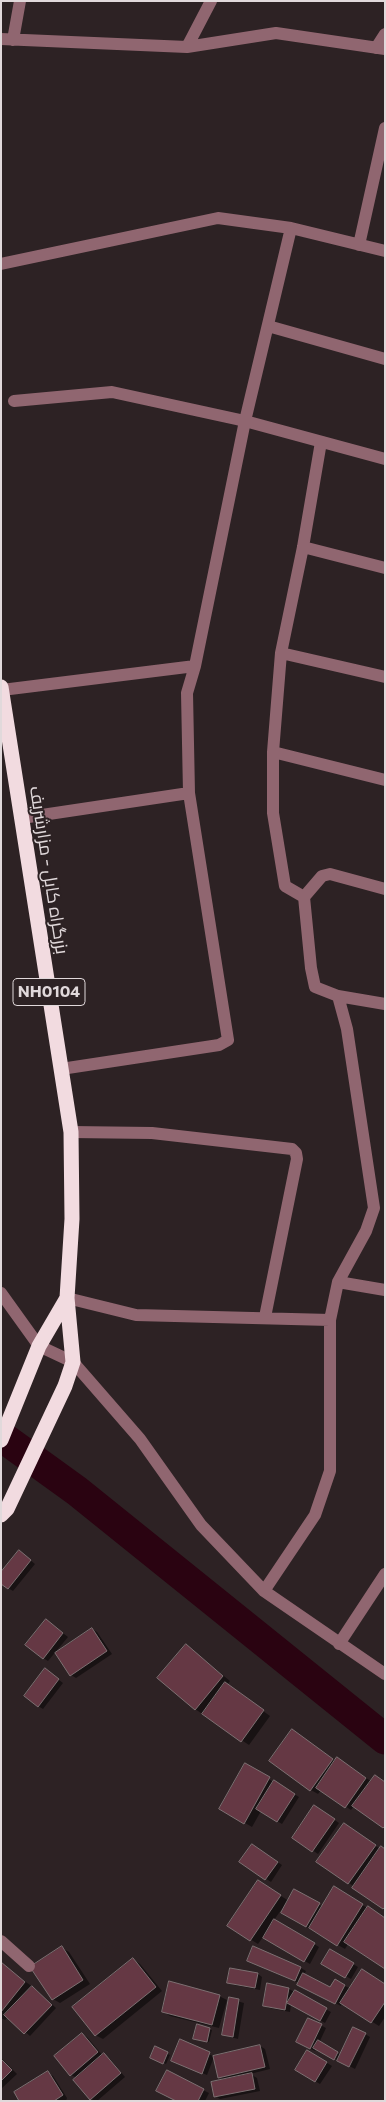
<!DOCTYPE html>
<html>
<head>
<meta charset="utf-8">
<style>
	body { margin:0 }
	#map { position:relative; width:386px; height:2102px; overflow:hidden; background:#2d2224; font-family:Commissioner,sans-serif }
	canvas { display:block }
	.frame { position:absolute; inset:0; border:2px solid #e1d9db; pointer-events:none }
</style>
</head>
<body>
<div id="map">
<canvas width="386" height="2102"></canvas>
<div class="frame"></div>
</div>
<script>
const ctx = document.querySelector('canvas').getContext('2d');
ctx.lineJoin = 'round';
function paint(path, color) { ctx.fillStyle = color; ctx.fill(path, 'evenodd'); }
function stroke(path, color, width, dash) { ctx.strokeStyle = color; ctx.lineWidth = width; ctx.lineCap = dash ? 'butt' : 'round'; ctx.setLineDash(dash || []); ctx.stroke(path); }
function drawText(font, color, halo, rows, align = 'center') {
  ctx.font = font + ' Commissioner,Cairo,sans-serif'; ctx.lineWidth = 4; ctx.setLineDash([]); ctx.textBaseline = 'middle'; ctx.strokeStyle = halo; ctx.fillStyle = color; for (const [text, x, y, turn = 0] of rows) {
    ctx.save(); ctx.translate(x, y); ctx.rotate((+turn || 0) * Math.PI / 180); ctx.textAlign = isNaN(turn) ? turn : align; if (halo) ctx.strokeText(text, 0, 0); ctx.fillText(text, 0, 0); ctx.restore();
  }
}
paint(new Path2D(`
	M24,1555l11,9 -22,27 -5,-3z
	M51,1624l17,13 -20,24 -5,-3z
	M92,1629l5,3 15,22 -36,24 -5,-3z
	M186,1645l44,36 -3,4 43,31 -21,29 -54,-36z
	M50,1673l13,10 -20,26 -5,-3z
	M292,1730l44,31 7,1 29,20h13v46l-31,-22 -3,4 -30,-20 -3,4 -7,-4z
	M245,1765l54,32 -17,27 -21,-13 -9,16 -31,-18z
	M319,1809l20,14 -21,31 -25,-17z
	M352,1829l28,20 5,1v58l-36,-25z
	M257,1848l25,17 -11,17 -30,-20z
	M265,1886l24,15 5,-10 29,16 34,-5 12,7 -24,40 -63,-36 5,-9 -1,-1 -12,17 45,27 -9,17 -47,-27 -5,7 -29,-18z
	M62,1948l7,4 21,32 -30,19 -7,-4z
	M254,1948l47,20 5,3 -2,4 27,14 4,-8 16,8 34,-4v32l-6,9 -37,-23 -1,3 -38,-19 -4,-4 -45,-20z
	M330,1951l28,16 -7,12 -28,-15z
	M133,1960l7,4 22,27 -59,48 -8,-4z
	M1,1964l36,26 19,18 -26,28 -22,-19 -3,3 -4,-2z
	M258,1974l4,3 -2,13 -26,-5 -5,-3z
	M289,1989l42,23 -6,11 -34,-19 -1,8 -21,-4 -4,-2z
	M219,1996l8,4 -8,28 -49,-12 -7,-5z
	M230,1999l14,4 -6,36 -14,-4z
	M309,2019l17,9 -7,15 22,12 24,-21 5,3 -15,32 -39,-20 -1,2 -12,-6z
	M198,2026l14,4 -3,12 -12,-2z
	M82,2034l5,3 16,19 6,2 16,19 -28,24 -7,-2 -13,-21 -6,-3z
	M181,2041l34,16 45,-11 5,3 5,20 -20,5 7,4 3,13 -40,8 -5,-3 10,-16 -6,-3 -5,-20 -7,18 -29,-12z
	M155,2048l15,7 -4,9 -15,-7z
	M308,2051l24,15 -12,18 -24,-14z
	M1,2058l16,16 -16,15z
	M167,2072l42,21 -4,8h-28z
	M48,2073l5,3 14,22 -1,3h-46z`), '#0007');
stroke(new Path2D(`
	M1,1436l76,55 308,248`), '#2a0311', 31);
const building = new Path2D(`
	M19,1550l12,10 -23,29 -7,-5v-12z
	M46,1619l17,14 -20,26 -18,-14z
	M92,1628l15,23 -37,25 -15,-23z
	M186,1644l37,32 -28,34 -38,-32z
	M45,1668l14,11 -21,28 -14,-11z
	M225,1682l39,28 -23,32 -39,-28z
	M292,1729l41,30 -23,32 -41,-30z
	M337,1757l29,21 -21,30 -29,-20z
	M245,1763l25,14 -26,47 -25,-15z
	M375,1775l10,7v44l-2,2 -31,-22z
	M274,1780l21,14 -18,28 -21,-13z
	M314,1805l21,14 -23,33 -20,-14z
	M344,1823l32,22 -28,39 -32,-22z
	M252,1844l26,18 -13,18 -26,-18z
	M381,1846l4,3v58l-2,2 -31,-21z
	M258,1880l23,15 -31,46 -23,-15z
	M334,1886l29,18 -26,42 -28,-18z
	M294,1889l26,14 -14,24 -25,-14z
	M368,1906l17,12v51l-41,-27z
	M274,1919l41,24 -11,19 -41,-24z
	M62,1946l21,34 -31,20 -22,-33z
	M253,1946l48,21 -6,14 -48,-20z
	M330,1949l24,14 -9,15 -24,-14z
	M133,1958l23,29 -61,49 -23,-29z
	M1,1962l24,20 -24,30z
	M230,1968l28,5 -3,15 -28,-5z
	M362,1969l23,15v18l-14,21 -31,-20z
	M303,1973l27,14 5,-8 10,6 -10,19 -38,-19z
	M169,1981l51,14 -8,30 -50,-13z
	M267,1983l22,5 -4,22 -22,-4z
	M32,1986l20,19 -28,29 -20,-19z
	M295,1990l32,18 -7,13 -33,-18z
	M229,1997l10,2 -6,38 -11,-2z
	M308,2018l14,6 -12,25 -14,-7z
	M197,2024l13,4 -3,14 -14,-3z
	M353,2027l13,6 -17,34 -12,-6z
	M82,2033l16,19 -28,24 -16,-20z
	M180,2039l30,13 -8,22 -31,-13z
	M318,2040l20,12 -4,8 -21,-12z
	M260,2045l5,22 -47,11 -5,-22z
	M155,2046l13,6 -5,12 -13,-6z
	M307,2050l20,12 -12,20 -20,-12z
	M104,2053l17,20 -31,27 -17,-20z
	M1,2059l11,11 -11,11z
	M167,2070l37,19 -6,12h-22l-20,-10z
	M48,2071l15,24 -9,6h-35l-5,-9z
	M252,2073l3,16 -41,8 -3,-15z`);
paint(building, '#653844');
stroke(building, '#7d7072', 1);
stroke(new Path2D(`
	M1,39l186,8 89,-14 109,16
	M13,40l7,-39
	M187,47l24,-46
	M376,48l9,-14
	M359,245l26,-117
	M1,264l217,-46 73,10 94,23
	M268,326l117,33
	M14,401l98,-9 133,29 140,38
	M303,547l82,21
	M281,653l104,24
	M2,690l193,-24
	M273,752l112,28
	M22,818l167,-25
	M304,897l18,-21 8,-2 55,15
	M338,996l47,8
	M61,1069l158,-24 9,-5 -39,-247 -2,-100 8,-27 50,-245 46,-193
	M71,1132l81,1 140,16 4,4 1,6 -32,158
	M338,1282l47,8
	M1,1293l38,53 34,16 67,77 61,86 63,66 121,83
	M67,1298l69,17 194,5
	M264,1591l51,-76 15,-44v-151l8,-38 28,-51 8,-23 -27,-179 -9,-33 -23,-9 -4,-19 -7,-71 -19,-11 -12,-73v-61l8,-99 22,-106 18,-105
	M339,1644l46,-70
	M1,1941l28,25`), '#906670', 12);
stroke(new Path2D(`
	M1,687l70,445 1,87 -5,79 6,64 -8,24 -58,123 -6,6
	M1,1440l38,-94 28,-48`), '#f2dbe0', 15);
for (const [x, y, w] of [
	[49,992,72]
]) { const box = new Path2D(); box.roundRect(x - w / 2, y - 13.5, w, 27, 4); ctx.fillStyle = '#2d2224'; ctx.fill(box); stroke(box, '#e1d9db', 1); }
drawText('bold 16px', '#e1d9db', null, [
	["NH0104",49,992]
]);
drawText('18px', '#e1d9db', '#2d2224', [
	["بزرگراه کابل - مزارشریف",49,870,81]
]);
</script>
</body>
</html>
